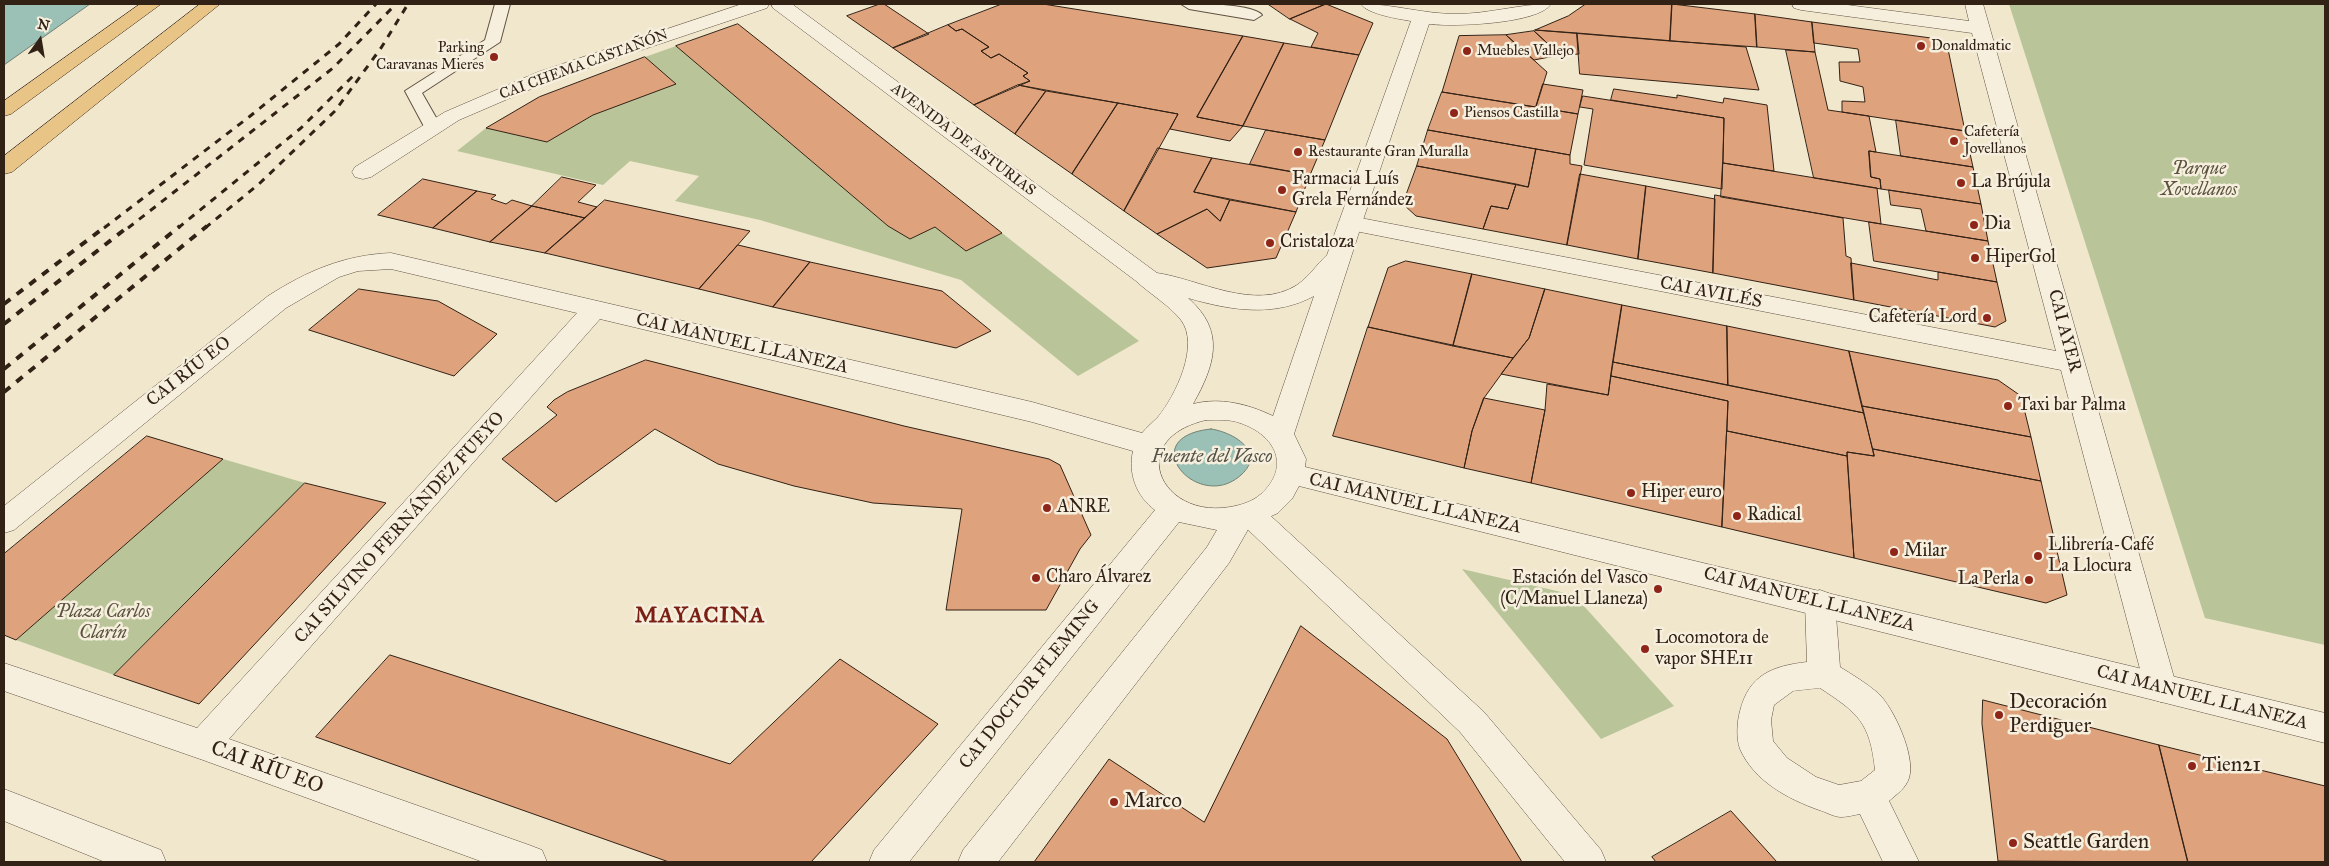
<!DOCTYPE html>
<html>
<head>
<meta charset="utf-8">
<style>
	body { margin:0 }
	#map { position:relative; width:2329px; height:866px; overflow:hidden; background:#f1e7cc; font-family:"IM FELL Great Primer",serif }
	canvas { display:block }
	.frame { position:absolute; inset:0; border:5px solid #322115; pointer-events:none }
	.north { position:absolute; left:15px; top:15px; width:50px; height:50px; -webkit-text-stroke:4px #f6efde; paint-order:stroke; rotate:13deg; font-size:14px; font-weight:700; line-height:20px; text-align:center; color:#322115 }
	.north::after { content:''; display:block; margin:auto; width:18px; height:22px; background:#322115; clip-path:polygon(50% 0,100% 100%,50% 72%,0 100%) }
</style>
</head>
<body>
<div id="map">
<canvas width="2329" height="866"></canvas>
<div class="frame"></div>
<div class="north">N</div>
</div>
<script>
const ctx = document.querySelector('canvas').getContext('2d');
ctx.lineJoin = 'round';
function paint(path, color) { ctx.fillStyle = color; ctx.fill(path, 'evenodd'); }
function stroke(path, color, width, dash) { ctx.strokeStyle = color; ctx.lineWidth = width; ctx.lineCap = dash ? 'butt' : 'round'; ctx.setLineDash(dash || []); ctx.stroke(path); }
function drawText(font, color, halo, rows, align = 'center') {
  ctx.font = font + ' "IM FELL Great Primer",serif'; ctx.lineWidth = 5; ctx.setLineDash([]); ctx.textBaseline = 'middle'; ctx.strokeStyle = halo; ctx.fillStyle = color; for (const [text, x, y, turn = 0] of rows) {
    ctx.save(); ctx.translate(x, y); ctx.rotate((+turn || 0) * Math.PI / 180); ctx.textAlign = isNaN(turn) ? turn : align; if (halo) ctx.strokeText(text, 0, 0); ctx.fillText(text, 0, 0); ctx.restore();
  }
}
paint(new Path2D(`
	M2009,4h316v641l-120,-27z
	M676,46l212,180 22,13 25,-12 31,24 36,-18 137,108 -61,35 -117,-96 -201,-60 -85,-19 24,-25 -69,-15 -27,24 -146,-34 29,-23 61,14 46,-27 82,-31 -30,-27z
	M223,459l82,24 -191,192 -98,-35z
	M1462,569l112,26 100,111 -73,33z`), '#b9c599');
const water = new Path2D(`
	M4,4h86l-86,61z
	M1211,429c22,3 56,23 30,46 -43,39 -109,-38 -30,-46z`);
paint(water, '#9bc0b5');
stroke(water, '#718075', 1);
const building = new Path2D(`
	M880,4h4l45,30 -36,14 -46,-32z
	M1002,4h41l200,32 -46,81 46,9 -13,15 -60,-12 8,-15 -160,-29 12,-4 -7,-5 5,-3 -29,-19 -8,4 -10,-7 8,-4 -27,-18 -6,2 -8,-6z
	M1268,4h58l-36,15z
	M1326,4l47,19 -14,32 -48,-8 7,-14 -28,-14z
	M1586,4h86l-2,37 -135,-11 33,-14z
	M1672,4l83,10 2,33 -87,-6z
	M1755,14l57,8 3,30 -58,-5z
	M1812,22l119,16 17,11 17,82 -123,-19v-11l23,1 -2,-15 -23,-6 -1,-19h21l-2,-13 -44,-6z
	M738,24l264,209 -36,18 -31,-24 -25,12 -22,-13 -212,-180z
	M948,25l8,6 6,-2 27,18 -8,4 10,7 8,-4 29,19 -5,3 7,5 -56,24 -81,-57z
	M1535,30l42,3 2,21 -19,1 -26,-24z
	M1534,31l26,24 -26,5 -28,-25z
	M1577,33l169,14 13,43 -179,-16z
	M1506,35l41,37 -11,35 -94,-15 17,-56z
	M1243,36l41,7 -41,83 -46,-9z
	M1284,43l75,12 -34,85 -82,-14z
	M1786,50l29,2 13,58 41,6 7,36 -7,-1 2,26 9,2 1,10 -67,-11z
	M645,57l31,27 -83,31 -46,27 -61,-14 53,-31z
	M1543,84l40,6 -5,24 -42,-7z
	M1018,85l28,6 -31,43 -41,-29z
	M1614,89l63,9v-3l46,8 1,-5 43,7 7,66 -51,-8 1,-45 -113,-18z
	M1046,91l72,12 -46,71 -57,-40z
	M1442,92l136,22 -8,41 -142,-25z
	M1583,96l141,22 -2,71 -138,-24 9,-56 -13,-2z
	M1118,103l60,11 -54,97 -52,-37z
	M1896,120l69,11 8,36 -72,-11z
	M1266,130l59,10 -15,35 -60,-11z
	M1428,130l108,19 -8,38 -111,-21z
	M1158,148l54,10 -18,34 36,8 -10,21 -13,-12 -50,25 -33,-23z
	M1536,149l34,6v9l12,2 -15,79 -84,-16 8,-23 17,3 8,-25 12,3z
	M1869,151l104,16 8,37 -100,-15 -1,-10 -9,-2z
	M1212,158l98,17 -14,37 -102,-20z
	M1723,163l154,25 4,36 -160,-27z
	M1417,166l99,18 -8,25 -17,-3 -8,23 -67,-13 -13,-12z
	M1580,174l66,12 -8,73 -71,-14z
	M562,177l34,8 -18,17 19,5 -12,11 -53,-12z
	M423,179l54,12 -44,37 -55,-13z
	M1646,186l69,13 -2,74 -75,-14z
	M1889,190l92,14 7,37 -62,-10 -5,-22 -30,-4z
	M477,191l19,4 -5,4 15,5 6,-4 20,6 -42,36 -57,-14z
	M1715,195l128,23 3,38 5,2 3,42 -141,-27z
	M605,200l145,31 -51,58 -154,-36z
	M1230,200l66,12 -20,46 -69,10 -50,-34 50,-25 13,12z
	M532,206l53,12 -40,35 -55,-11z
	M1869,222l119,19 9,41 -123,-21z
	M738,245l72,17 -37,45 -74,-18z
	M1406,261l66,13 -19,72 -85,-19 20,-59z
	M810,262l132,29 49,40 -35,17 -183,-41z
	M1851,263l87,17v-8l59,10 9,39 -11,6 -141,-27z
	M1472,274l73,15 -16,49 -16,20 -60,-12z
	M359,289l79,12 59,33 -43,42 -145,-46z
	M1545,289l77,16 -14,90 -107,-21 28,-36z
	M1622,305l105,21 1,59 -115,-23z
	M1727,326l122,25 15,62 -136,-28z
	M1368,327l145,31 -29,40 -12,33 -8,37 -131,-32z
	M1849,351l149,29 23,16 10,41 -169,-31z
	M646,360l258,66 145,33 11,6 31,70 -11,14 -34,61h-100l16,-101 -89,-6 -79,-17 -76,-22 -63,-35 -99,73 -54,-43 55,-44 -10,-8 7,-7 13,-8z
	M1613,362l251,51 10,43 -27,-4v4l-120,-25 1,-30 -117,-25z
	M1611,376l117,25 -6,126 -191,-44 14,-73 2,-26 61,11z
	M1484,398l61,12 -14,73 -67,-15 8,-37z
	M1862,406l169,31 10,44 -168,-32z
	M1727,431l120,25 7,102 -132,-31z
	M147,436l76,23 -207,181 -12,-5v-81z
	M1873,449l168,32 26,114 -21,8 -192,-45 -7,-106 27,4z
	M305,483l81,20 -187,201 -85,-29z
	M1301,626l146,113 75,123h-488l75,-103 95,63z
	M390,655l340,109 110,-105 98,65 -127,138h-142l-353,-125z
	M1983,700l176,45 29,117 -190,-1 -16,-137z
	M2159,745l166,41v76h-137z
	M1731,811l46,51h-121l-4,-5z`);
paint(building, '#dea27c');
stroke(building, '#322115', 1);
const service = new Path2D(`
	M495,4h15l-10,38 -78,51 20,35 -3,4h-12l-22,-41 80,-51z
	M1181,4c15,-1 73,0 81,11l-8,5 -65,-11z`);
const pedestrian = new Path2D(`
	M1792,4h48l129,17 -4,-17h18l194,684 -4,10 -12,4 -12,-4 -4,-10 -84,-318 -711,-140 -8,-2 -4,-5 4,-5 8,-2 706,135 -84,-318 -171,-23 -7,-2z
	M1251,504l10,3 223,205 117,138 5,12h-41l-105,-130 -219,-209 -5,-8 5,-8z
	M1820,590l11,4 4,9 5,64c13,8 26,16 38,26 16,15 38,64 31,85 -3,10 -12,16 -20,23l30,61h-36l-23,-48c-6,1 -13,3 -19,3 -7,0 -15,-5 -22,-7 -31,-11 -65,-29 -79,-61 -4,-11 -3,-27 0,-38 9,-36 32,-45 67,-49l-2,-59 4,-9zM1820,688c38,25 50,34 55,82l-14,11 -22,4 -23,-8 -29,-19 -14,-17 -2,-21 3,-15 19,-14z`);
const minor = new Path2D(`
	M742,4h27l-2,4 -215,72 -93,40 -88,57 -8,2 -8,-2 -3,-5 3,-5 90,-55 93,-40z
	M771,4h21l365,269c42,6 98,39 140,12 14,-10 19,-20 30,-30l84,-234c-12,-2 -44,-7 -50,-17 33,0 62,10 95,10 33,0 63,-10 95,-10 -12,20 -99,23 -122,20l-67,199 -68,211 12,25 -1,8 1020,246v30l-1026,-257 -7,13 -14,14 -28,13 -21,37 -231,299h-40l5,-12 244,-303 10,-17 -38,-8 -270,340h-40l5,-12 281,-340c-19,-14 -27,-37 -22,-59l-101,-29 -432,-103 -371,420 300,106 13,5 5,12h-64l-280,-102 -199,-69v-28l193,65 380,-415 -186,-44 -33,2 -19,6 -53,31 -272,222 -10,3v-27l264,-210c39,-25 76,-41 123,-43l641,149 110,31c5,-6 11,-11 16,-16 18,-22 42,-72 23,-97 -12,-15 -31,-26 -45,-39l-363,-273zM1314,296l-41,120c-25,-12 -53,-19 -80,-12 22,-39 33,-73 -5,-106 41,12 86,20 126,-2zM1206,420c11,0 24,-1 34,3 36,12 51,44 21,71 -9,8 -20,11 -31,13 -70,12 -106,-68 -24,-87z
	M4,789l157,61 5,12h-61l-101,-41z`);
const motorway = new Path2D(`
	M140,4h21l-150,110 -7,2v-15z
	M200,4h20l-208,168 -8,2v-18z`);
stroke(service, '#625243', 2);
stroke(pedestrian, '#625243', 1);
stroke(minor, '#625243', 1);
stroke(motorway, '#322115', 1);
paint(service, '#f6efde');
paint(pedestrian, '#f6efde');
paint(minor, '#f6efde');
paint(motorway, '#e8c486');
stroke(new Path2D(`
	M104,228l145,-111 90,-73 37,-40
	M128,228l205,-160 63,-64
	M178,228l123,-100 55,-55
	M205,228l54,-44 76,-73 46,-63 27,-44`), '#322115', 3, [7, 7]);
stroke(new Path2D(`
	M4,304l102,-78
	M4,324l125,-98
	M4,369l176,-143
	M4,392l203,-166`), '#322115', 4, [8, 8]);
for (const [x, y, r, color] of [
	[1921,46,5,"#8f2418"],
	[1467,51,5,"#8f2418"],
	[494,57,5,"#8f2418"],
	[1454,113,5,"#8f2418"],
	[1954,141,5,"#8f2418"],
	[1298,152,5,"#8f2418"],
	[1961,183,5,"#8f2418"],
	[1282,190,5,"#8f2418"],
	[1974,225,5,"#8f2418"],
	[1270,243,5,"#8f2418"],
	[1975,258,5,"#8f2418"],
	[1987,318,5,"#8f2418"],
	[2008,406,5,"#8f2418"],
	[1631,493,5,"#8f2418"],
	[1047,508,5,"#8f2418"],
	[1737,516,5,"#8f2418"],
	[1894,552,5,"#8f2418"],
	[2038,556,5,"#8f2418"],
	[1036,578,5,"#8f2418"],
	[2029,580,5,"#8f2418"],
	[1658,589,5,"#8f2418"],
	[1645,649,5,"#8f2418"],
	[1999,715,5,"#8f2418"],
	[2192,766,5,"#8f2418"],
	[1114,802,5,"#8f2418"],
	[2013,843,5,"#8f2418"]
]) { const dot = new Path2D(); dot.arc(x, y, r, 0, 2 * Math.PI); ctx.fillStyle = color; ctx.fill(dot); stroke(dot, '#f6efde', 2); }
drawText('15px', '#322115', '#f6efde', [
	["Donaldmatic",1931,46],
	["Parking",484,48,"right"],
	["Caravanas Mieres",484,65,"right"],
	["Muebles Vallejo",1477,51],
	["Piensos Castilla",1464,113],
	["Cafetería",1964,132],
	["Jovellanos",1964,149],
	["Restaurante Gran Muralla",1308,152]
], 'left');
drawText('15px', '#322115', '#f6efde', [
	["CAI CHEMA CASTAÑÓN",584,65,-20],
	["AVENIDA DE ASTURIAS",963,140,37]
]);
drawText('italic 18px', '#5a523d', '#f6efde', [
	["Parque",2199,170],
	["Xovellanos",2199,191],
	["Plaza Carlos",103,613],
	["Clarín",103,634]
]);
drawText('18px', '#322115', '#f6efde', [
	["Farmacia Luís",1292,180],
	["Grela Fernández",1292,201],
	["La Brújula",1971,183],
	["Dia",1984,225],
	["Cristaloza",1280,243],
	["HiperGol",1985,258],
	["Cafetería Lord",1977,318,"right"],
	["Taxi bar Palma",2018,406],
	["Hiper euro",1641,493],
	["ANRE",1057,508],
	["Radical",1747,516],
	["Llibrería-Café",2048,546],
	["La Llocura",2048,567],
	["Milar",1904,552],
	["Charo Álvarez",1046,578],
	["Estación del Vasco",1648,579,"right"],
	["(C/Manuel Llaneza)",1648,600,"right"],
	["La Perla",2019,580,"right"],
	["Locomotora de",1655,639],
	["vapor SHE11",1655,660]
], 'left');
drawText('18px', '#322115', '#f6efde', [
	["CAI AVILÉS",1711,293,11],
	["CAI AYER",2064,331,75],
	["CAI MANUEL LLANEZA",742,344,13],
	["CAI RÍU EO",189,372,-38],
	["CAI MANUEL LLANEZA",1415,504,13],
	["CAI SILVINO FERNÁNDEZ FUEYO",400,528,-48],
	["CAI MANUEL LLANEZA",1809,600,14],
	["CAI DOCTOR FLEMING",1030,685,-51],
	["CAI MANUEL LLANEZA",2202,698,14]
]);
drawText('italic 19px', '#525145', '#f6efde', [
	["Fuente del Vasco",1212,457]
]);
drawText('21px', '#322115', '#f6efde', [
	["Decoración",2009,703],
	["Perdiguer",2009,727],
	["Tien21",2202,766],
	["Marco",1124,802],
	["Seattle Garden",2023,843]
], 'left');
drawText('21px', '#322115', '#f6efde', [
	["CAI RÍU EO",267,768,20]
]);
ctx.letterSpacing = '1px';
drawText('bold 22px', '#7a1f14', '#f6efde', [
	["MAYACINA",700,617]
]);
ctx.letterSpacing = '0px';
</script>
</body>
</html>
